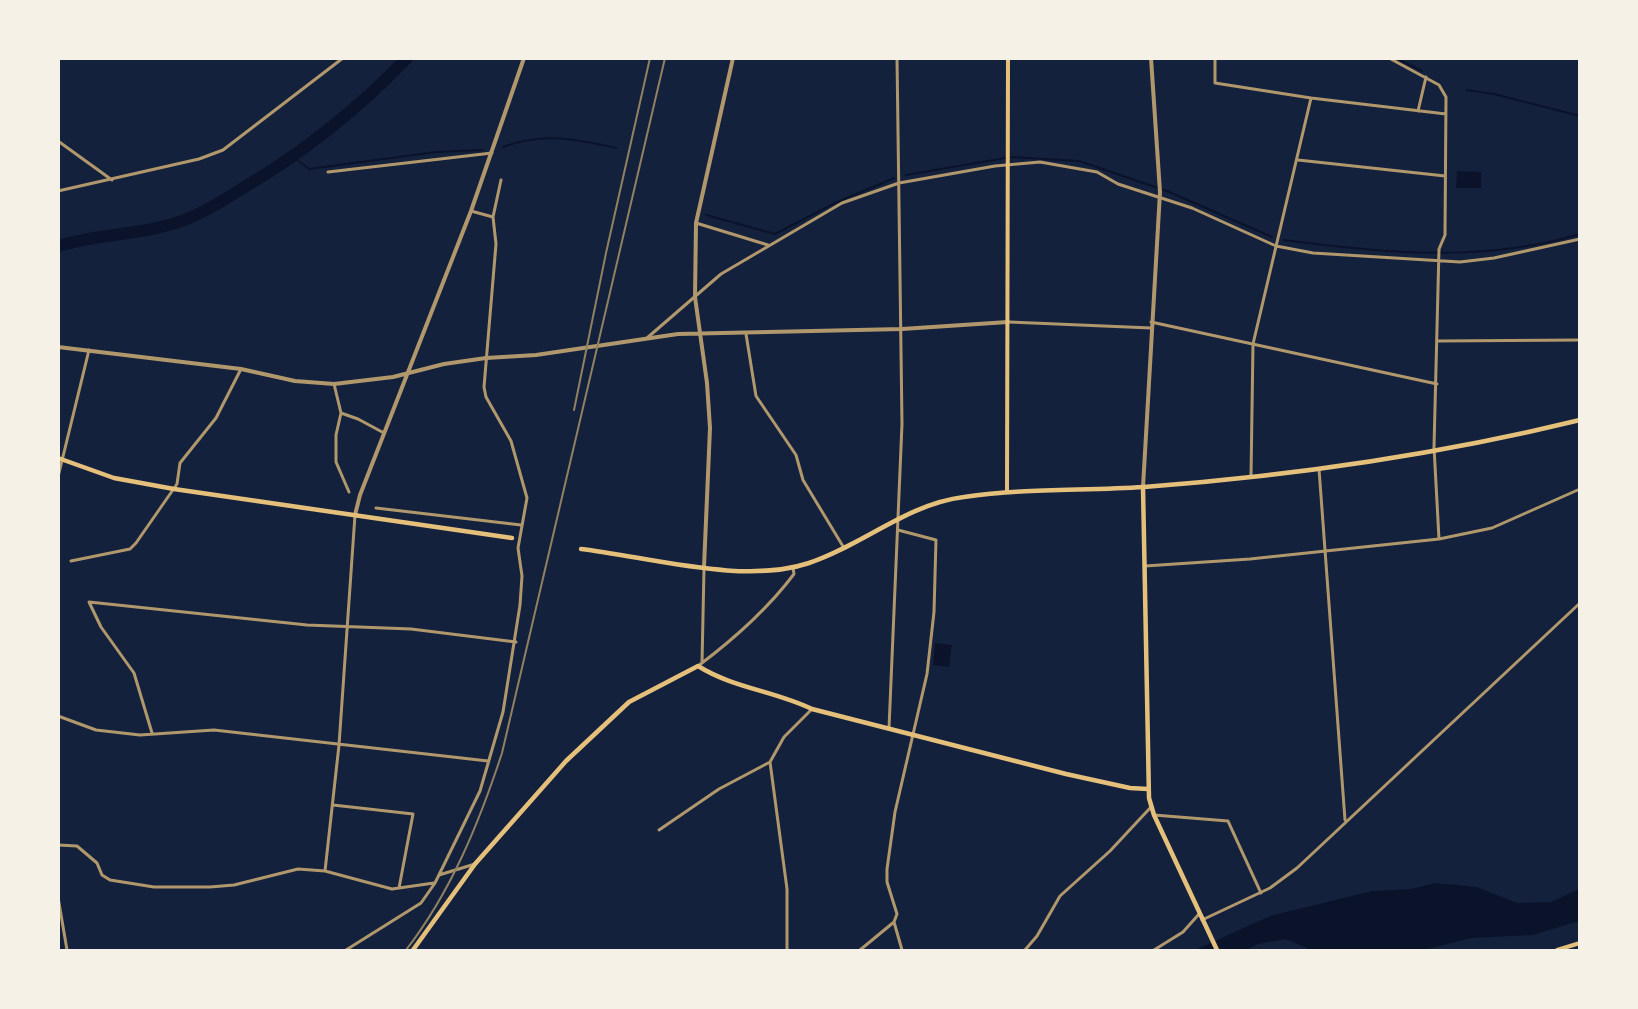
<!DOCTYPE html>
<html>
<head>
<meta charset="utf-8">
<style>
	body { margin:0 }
	#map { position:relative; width:1638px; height:1009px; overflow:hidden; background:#14213d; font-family:Poppins,sans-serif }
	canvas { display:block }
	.frame { position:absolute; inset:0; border:60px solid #f6f1e7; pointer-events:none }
</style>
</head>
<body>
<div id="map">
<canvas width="1638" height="1009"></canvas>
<div class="frame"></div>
</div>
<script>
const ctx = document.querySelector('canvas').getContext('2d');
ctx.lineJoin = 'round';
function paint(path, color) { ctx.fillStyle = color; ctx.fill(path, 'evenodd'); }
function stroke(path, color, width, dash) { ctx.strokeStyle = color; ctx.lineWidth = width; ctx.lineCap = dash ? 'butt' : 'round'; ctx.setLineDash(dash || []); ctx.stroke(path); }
paint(new Path2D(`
	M1457,171l24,1v16h-25z
	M935,643l17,2 -3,22 -16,-2z
	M1435,883l42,4 40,16 34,-1 28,-13v32l-46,14 -62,3 -47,12h-113l-25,-11 -28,5 -12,6h-51l75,-34 102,-25 39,-2z`), '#0b132b');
stroke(new Path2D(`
	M1396,58l26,13
	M1467,90l27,4 86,22
	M503,147c39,-15 74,-8 113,1
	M293,157l16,12 127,-17 47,-2
	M906,175l105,-18 68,4 88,30 105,46
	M706,215l69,19 60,-31 59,-25
	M1284,240c97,13 200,23 296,-6`), '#0b132b', 2);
stroke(new Path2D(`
	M58,246c43,-13 88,-11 129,-27 20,-8 39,-20 56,-31 61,-36 115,-79 164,-130`), '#0b132b', 12);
stroke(new Path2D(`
	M1215,58v25l96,15 135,16
	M1389,58l50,27 7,12 -1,138 -6,14 -5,198 5,92
	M1418,111l8,-34
	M58,141l54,39
	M1298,160l147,16
	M328,172l164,-19
	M58,191l141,-32 24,-9 120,-92
	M471,211l22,6
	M696,223l72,22
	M1009,322l142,6
	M1151,322l286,62
	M746,334l10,62 40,59 7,25 41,68
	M647,338l74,-64 121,-71 57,-20 96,-17 45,-4 57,10 21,12 74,24 84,38 37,7 147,9 34,-4 86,-19
	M1438,341l142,-1
	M334,384l7,29 -5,22v27l13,30
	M341,413l17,6 26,14
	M1319,469l26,351
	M1251,476l2,-132 58,-246
	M58,477l31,-127
	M376,508l145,17
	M898,530l38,10 -2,72 -7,62 -32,138 -8,57v13l10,32 -3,8 8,28
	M71,561l59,-12 6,-6 41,-59 3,-21 36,-45 25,-49
	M1145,566l105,-7 189,-20 53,-11 88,-39
	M702,663l2,-94
	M698,666c36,-27 69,-56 96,-92l-1,-6
	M58,716l38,14 44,5 74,-5 274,31
	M889,728l13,-304 -5,-366
	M152,733l-18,-60 -33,-46 -12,-25 218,23 104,4 105,13
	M770,762l17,127v61
	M333,805l80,9 -14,74
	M1154,815l74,6 33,72
	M659,830l60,-41 51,-27 14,-25 28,-28
	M58,845l19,1 20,17 5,12 8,5 44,7h56l24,-2 64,-16 27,2 67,18 42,-6
	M325,871l14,-126 16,-230
	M439,875l36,-11
	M58,897l9,53
	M1202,920l68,-32 27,-20 283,-265
	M346,950l75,-47 14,-20 45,-92 23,-79 17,-107 2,-29 -4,-28 9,-50 -16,-57 -25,-44 -2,-10 12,-143 -3,-27 8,-37
	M860,950l34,-28
	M1025,950l12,-14 23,-40 50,-45 41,-44
	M1154,950l29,-18 16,-18`), '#b1986c', 3);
stroke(new Path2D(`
	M58,347l183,22 54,12 39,3 59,-7 51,-13 42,-6 50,-3 142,-21 224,-5 106,-7
	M1143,487l17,-295 -9,-134
	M355,515l5,-20 111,-284 53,-153
	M704,567l6,-139 -3,-45 -12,-86 1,-74 37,-165`), '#b1986c', 4);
stroke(new Path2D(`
	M1007,492l1,-434
	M1557,950l23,-7`), '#e5c07b', 4);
stroke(new Path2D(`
	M1143,487l6,311 5,17 63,135
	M413,950l62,-86 91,-103 63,-59 69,-36c35,22 77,25 114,43l254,65 64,14 18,1`), '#e5c07b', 4.5);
stroke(new Path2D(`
	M58,458l56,20 60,11 338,49
	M581,549c68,8 163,36 228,14 54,-18 98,-59 155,-66 59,-9 120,-6 180,-10 146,-11 293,-32 436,-67`), '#e5c07b', 4.5);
stroke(new Path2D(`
	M574,410l32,-157 44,-195
	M406,950c45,-58 73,-127 96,-197l163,-695`), '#918062', 2);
</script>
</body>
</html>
